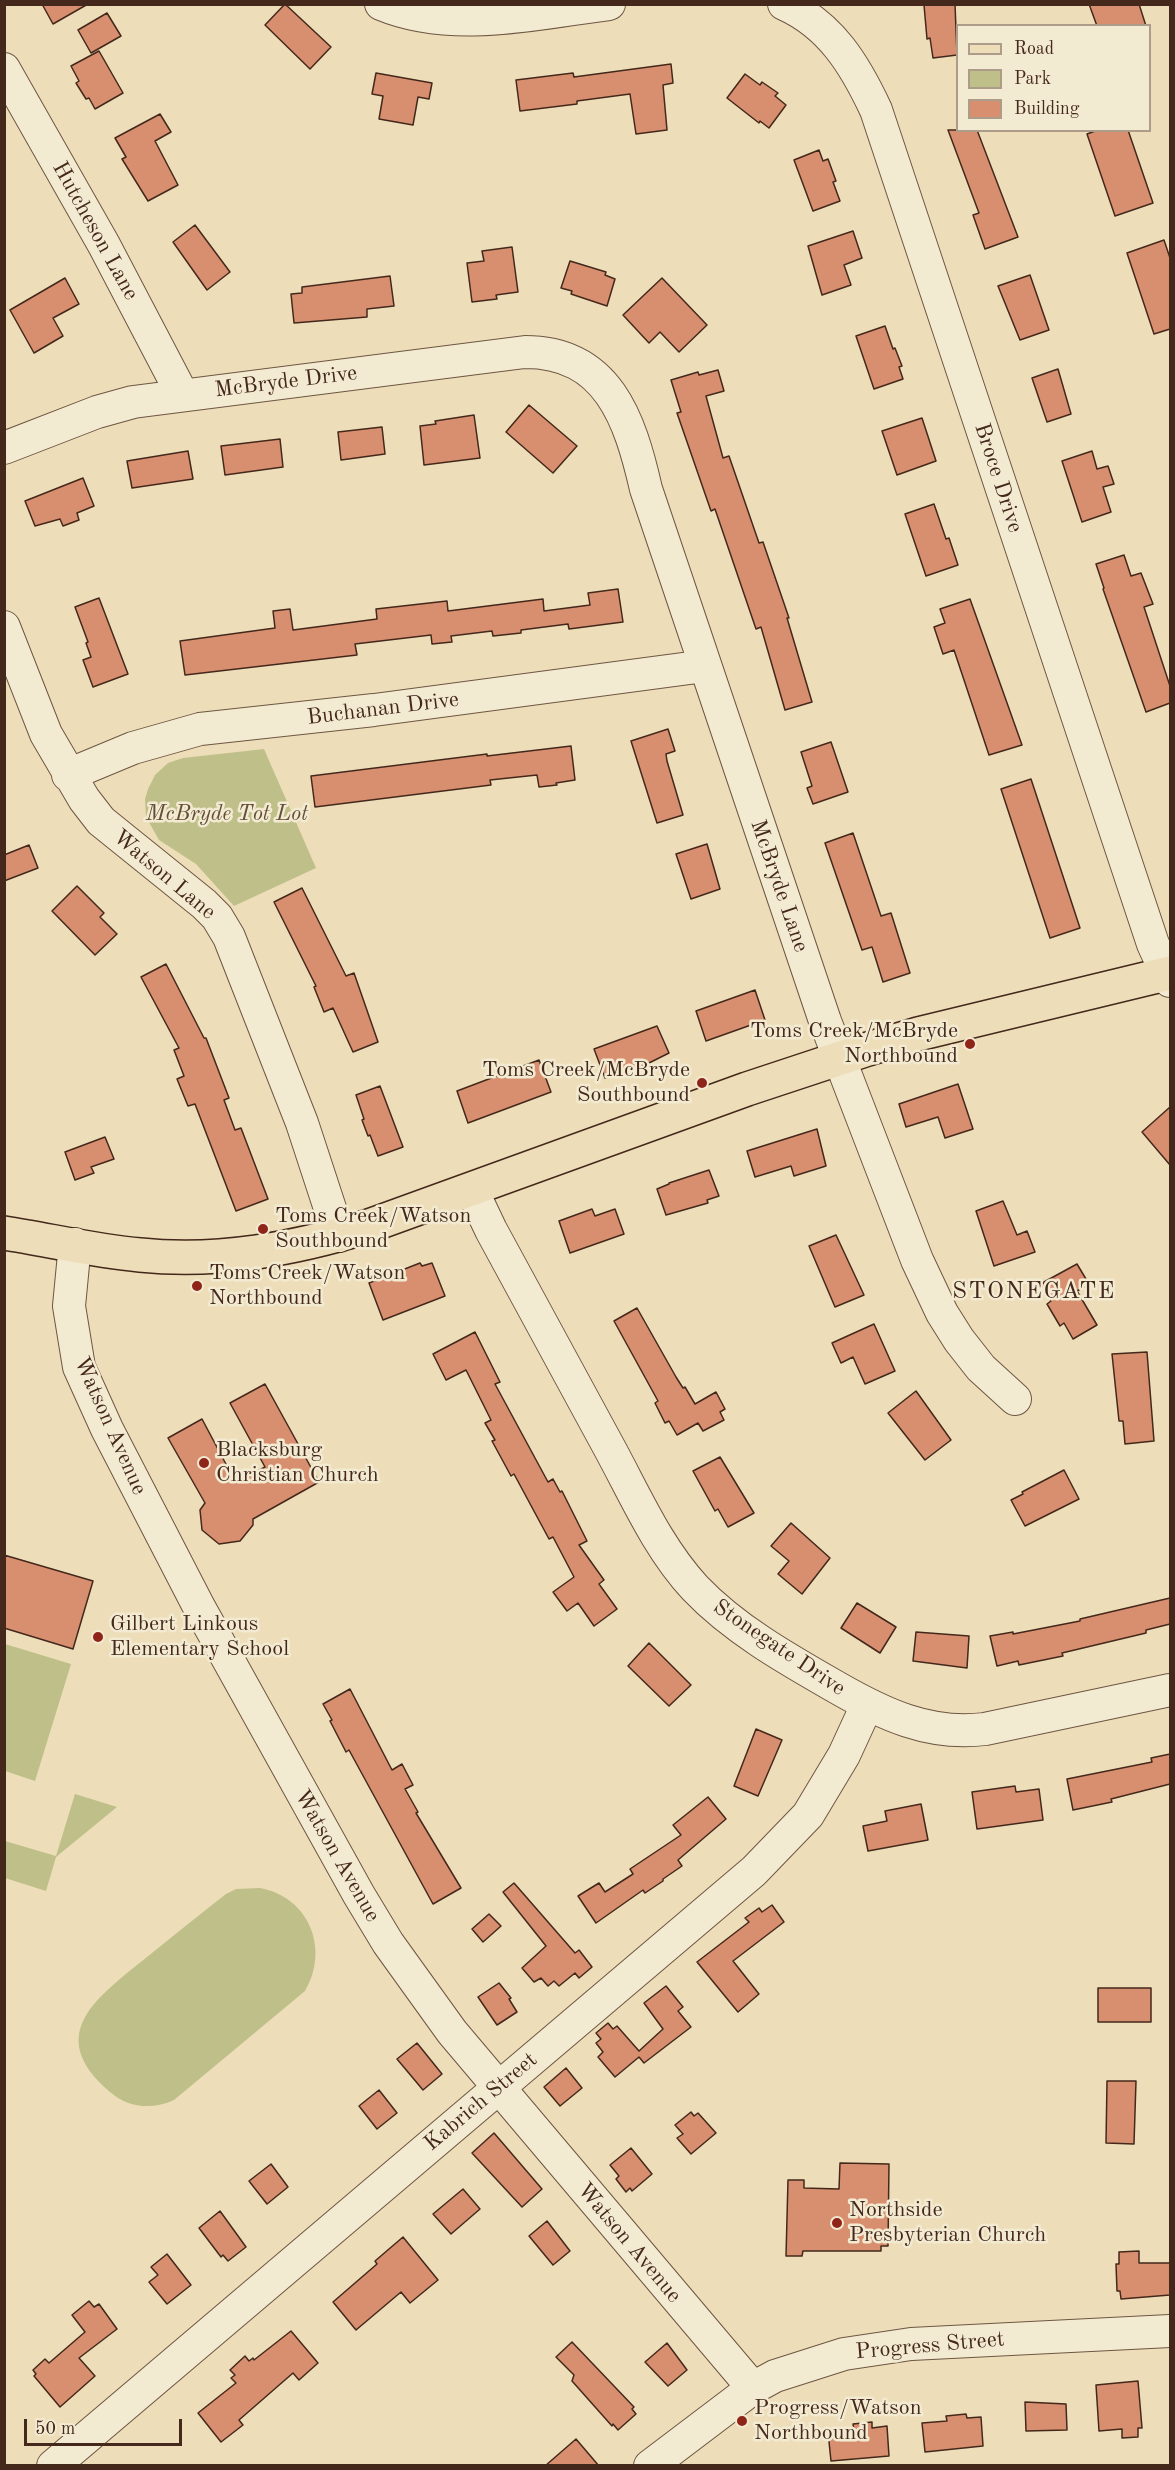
<!DOCTYPE html>
<html>
<head>
<meta charset="utf-8">
<style>
	body { margin:0 }
	#map { position:relative; width:1175px; height:2470px; overflow:hidden; background:#eddeb9; font-family:"Old Standard TT",serif }
	canvas { display:block }
	.frame { position:absolute; inset:0; border:6px solid #44281b; pointer-events:none }
	.legend { position:absolute; left:956px; top:24px; width:195px; height:108px; box-sizing:border-box; background:#f3ead2; border:2px solid #ad9c89; margin:0; padding:8px 10px; list-style:none; font-size:18px; color:#44281b }
	.legend li { display:flex; align-items:center; gap:12px; height:30px }
	.legend b { width:30px; border:2px solid #ad9c89 }
	.scale { position:absolute; left:24px; top:2419px; width:158px; height:27px; box-sizing:border-box; border:3px solid #44281b; border-top:0; padding-left:8px; font-size:18px; line-height:21px; white-space:nowrap; color:#44281b; -webkit-text-stroke:4px #f3ead2; paint-order:stroke }
</style>
</head>
<body>
<div id="map">
<canvas width="1175" height="2470"></canvas>
<div class="frame"></div>
<ul class="legend">
<li><b style="height:8px;background:#eddeb9"></b>Road</li>
<li><b style="height:16px;background:#bfbf8a"></b>Park</li>
<li><b style="height:16px;background:#d88f70"></b>Building</li>
</ul>
<div class="scale">50 m</div>
</div>
<script>
const ctx = document.querySelector('canvas').getContext('2d');
ctx.lineJoin = 'round';
function paint(path, color) { ctx.fillStyle = color; ctx.fill(path, 'evenodd'); }
function stroke(path, color, width, dash) { ctx.strokeStyle = color; ctx.lineWidth = width; ctx.lineCap = dash ? 'butt' : 'round'; ctx.setLineDash(dash || []); ctx.stroke(path); }
function drawText(font, color, halo, rows, align = 'center') {
  ctx.font = font + ' "Old Standard TT",serif'; ctx.lineWidth = 5; ctx.setLineDash([]); ctx.textBaseline = 'middle'; ctx.strokeStyle = halo; ctx.fillStyle = color; for (const [text, x, y, turn = 0] of rows) {
    ctx.save(); ctx.translate(x, y); ctx.rotate((+turn || 0) * Math.PI / 180); ctx.textAlign = isNaN(turn) ? turn : align; if (halo) ctx.strokeText(text, 0, 0); ctx.fillText(text, 0, 0); ctx.restore();
  }
}
paint(new Path2D(`
	M264,749l52,119 -82,38 -38,-42 -37,-24 -13,-23 -1,-18 3,-10 7,-14 13,-12 15,-5z
	M5,1644l66,20 -36,117 -30,-10z
	M75,1794l42,13 -61,50 -10,34 -41,-13v-37l51,15z
	M260,1888c49,9 70,61 45,103l-131,109c-21,10 -46,8 -64,-8 -68,-58 -11,-96 37,-135 26,-21 52,-42 79,-63l10,-5z`), '#bfbf8a');
const building = new Path2D(`
	M42,4h46l-35,20z
	M285,4l46,43 -21,22 -45,-44z
	M955,4l2,51 -24,3 -3,-20 -3,1 -3,-34z
	M1089,4h50l7,22h-49z
	M107,13l14,23 -30,17 -13,-23z
	M99,51l24,42 -28,16 -6,-11 -3,1 -10,-16 3,-2 -8,-15z
	M671,64l2,19 -10,2 4,45 -31,4 -6,-40 -53,7v3l-57,7 -4,-31 57,-7 1,4z
	M376,73l56,10 -3,16 -11,-2 -5,28 -34,-6 4,-23 -11,-2z
	M745,74l15,11 2,-3 16,11 -3,3 11,9 -17,23 -9,-7 -1,2 -32,-25z
	M160,114l11,18 -16,9 23,44 -30,16 -26,-42 4,-2 -11,-19z
	M948,130h29l41,107 -33,12 -12,-34 6,-2z
	M1098,130h30l25,73 -38,13 -28,-82z
	M819,150l4,11 5,-2 8,22 -3,1 7,19 -27,10 -19,-51z
	M195,225l35,47 -23,18 -34,-48z
	M853,231l9,27 -18,7 7,20 -29,10 -14,-49z
	M1164,240l6,18v71l-16,5 -27,-81z
	M512,247l6,45 -22,3 1,4 -25,3 -5,-39 17,-2 -2,-10z
	M570,261l36,11 -1,3 10,4 -8,27 -36,-12 1,-3 -11,-3z
	M1030,275l19,55 -29,10 -22,-54z
	M390,276l4,30 -27,3v8l-73,6 -3,-29 11,-1v-6z
	M65,278l14,26 -26,14 10,18 -29,17 -24,-43z
	M662,278l45,47 -28,27 -19,-20 -11,11 -26,-28z
	M885,326l8,23 2,-1 7,18 -3,1 4,12 -29,10 -18,-53z
	M1058,369l13,45 -24,8 -15,-44z
	M718,370l6,21 -18,5 17,62 6,-2 30,87 4,-1 26,76h-2l25,84 -27,8 -24,-83 -5,2 -41,-120 -4,2 -34,-98 4,-1 -10,-32 27,-8 1,3z
	M529,405l48,41 -24,27 -47,-41z
	M474,415l6,43 -56,7 -4,-39 16,-2 -1,-3z
	M922,418l14,43 -39,14 -15,-44z
	M382,427l3,27 -44,6 -3,-28z
	M280,439l3,28 -58,8 -4,-29z
	M188,451l5,28 -61,9 -5,-27z
	M1092,451l5,18 11,-3 6,18 -11,3 8,25 -29,10 -20,-61z
	M83,478l11,28 -17,7 2,7 -16,6 -3,-7 -25,7 -10,-25z
	M934,504l12,35 3,-1 9,27 -32,11 -21,-62z
	M1124,555l7,21 10,-3 12,31 -9,3 26,79v17l-24,9 -43,-123 1,-1 -8,-24z
	M618,589l5,33 -54,7 -1,-5 -47,6v3l-28,3 -1,-5 -41,5 1,6 -20,2 -1,-9 -76,9 2,11 -172,20 -5,-34 95,-13 -2,-17 17,-2 3,21 84,-11 -1,-10 71,-8 1,10 95,-12 1,12 46,-6 -2,-12z
	M99,598l29,76 -35,13 -10,-27 8,-3 -5,-14 2,-1 -13,-35z
	M970,599l52,146 -33,10 -35,-105 -11,4 -9,-27 11,-4 -5,-14z
	M668,729l7,22 -9,3 1,7 16,54 -26,8 -26,-82z
	M831,742l17,50 -35,12 -6,-16 5,-2 -11,-34z
	M571,746l4,34 -19,3 1,2 -18,2 -2,-12 -47,5 1,5 -176,22 -4,-31 176,-22v2z
	M1031,779l49,149 -30,10 -49,-149z
	M853,833l28,83 10,-3 19,60 -27,9 -11,-35 -10,3 -37,-107z
	M707,844l13,45 -29,10 -15,-45z
	M29,845l9,23 -34,13v-26z
	M77,886l27,27 -4,4 17,17 -22,21 -43,-44z
	M302,888l44,88 8,-3 24,69 -25,10 -20,-44 -9,4 -10,-25 2,-1 -42,-84z
	M166,964l38,74h2l23,60 -5,2 11,30 6,-2 27,71 -32,12 -41,-107 -7,2 -11,-27 7,-3 -10,-26 5,-2 -38,-71z
	M755,990l10,30 -59,21 -10,-30z
	M657,1026l12,27 -22,11 -42,14 -11,-29z
	M539,1060l12,32 -83,31 -11,-32z
	M958,1084l15,45 -28,9 -7,-21 -32,10 -7,-23z
	M380,1086l23,61 -25,9 -8,-21 -2,1 -6,-16 2,-1 -8,-24z
	M1170,1107v58l-28,-33z
	M817,1129l9,37 -32,10 -3,-10 -36,11 -8,-26z
	M105,1137l9,22 -23,8 3,6 -19,7 -10,-28z
	M709,1170l10,26 -12,4 1,3 -42,12 -9,-26 12,-5v-1z
	M1003,1201l14,34 10,-4 8,21 -41,14 -18,-55z
	M592,1209l3,7 20,-7 9,25 -54,19 -11,-32z
	M836,1235l28,60 -29,12 -26,-61z
	M420,1263l2,3 10,-3 13,33 -62,24 -14,-37z
	M1077,1264l12,20 -12,7 20,34 -24,14 -9,-16 -4,3 -13,-22 4,-3 -9,-16 2,-3z
	M637,1308l39,69 7,11 2,-1 10,17 21,-12 9,17 -5,3 4,8 -21,11 -5,-8 -21,12 -8,-14 -4,2 -10,-20 3,-2 -44,-80z
	M874,1324l21,47 -30,13 -12,-27 -12,6 -9,-20z
	M475,1332l25,50 -5,2 53,98 5,-3 7,13 2,-1 25,50 -8,4 25,35 -5,4 18,25 -23,17 -16,-23 -11,8 -14,-19 21,-15 -21,-40 -4,2 -35,-65 -3,2 -19,-35 3,-1 -10,-17 6,-3 -25,-50 -20,10 -13,-26z
	M1147,1352l7,89 -29,3 -2,-23h-4l-7,-67z
	M265,1384l54,98 -66,37v6l-13,16 -21,3 -17,-14 -2,-20 5,-7 -37,-65 34,-19 34,64 29,-16 -35,-64z
	M916,1391l35,49 -26,20 -37,-47z
	M720,1457l34,56 -26,14 -10,-18 -3,2 -22,-40z
	M1064,1470l15,29 -54,27 -14,-26 12,-6 -1,-2z
	M791,1523l39,35 -28,36 -24,-20 11,-13 -18,-15z
	M4,1555l89,26 -20,68 -69,-21z
	M1170,1598v26l-24,6v3l-84,20 1,3 -44,9 -1,-4 -21,5 -7,-30 23,-4v2l67,-13v-2z
	M857,1603l39,24 -16,26 -39,-25z
	M916,1632l53,4 -2,32 -54,-7z
	M649,1643l42,42 -22,21 -41,-40z
	M350,1689l42,81 10,-6 11,21 -8,4 13,23 -2,1 45,75 -28,16 -84,-154 -3,2 -16,-31 2,-1 -9,-16z
	M756,1729l26,11 -24,56 -24,-10z
	M1170,1754v30l-59,15 1,3 -39,8 -6,-31 85,-17 -1,-4z
	M1015,1786l1,6 23,-3 4,31 -66,9 -5,-37z
	M708,1797l18,22 -48,41 4,6 -19,13v2l-18,12 -2,-3 -47,33 -18,-27 21,-13 6,9 28,-18 -3,-5 51,-34 -8,-10z
	M921,1804l7,36 -60,11 -5,-25 24,-5 -2,-10z
	M514,1883l61,70 4,-3 13,17 -13,11 -4,-5 -16,13 -5,-5 -6,5 -7,-8 -7,4 -12,-14 24,-22 -43,-54z
	M772,1905l12,17 -51,39 26,33 -21,18 -41,-50 52,-40 -4,-4 14,-10 3,4z
	M489,1914l12,12 -18,16 -11,-13z
	M499,1983l12,15 -2,1 8,13 -20,13 -19,-28z
	M666,1986l17,21 -5,4 13,16 -47,36 -5,-6 -24,20 -17,-20 5,-5 -7,-9 5,-4 -5,-6 12,-10 5,6 4,-3 22,25 24,-22 -19,-26z
	M1098,1988h53v34h-53z
	M417,2043l25,31 -19,16 -26,-31z
	M566,2068l16,20 -22,18 -16,-19z
	M1107,2081h29l-2,63 -28,-1z
	M379,2090l18,23 -20,16 -18,-23z
	M691,2112l3,4 4,-3 18,20 -25,21 -14,-16 6,-4 -8,-9z
	M494,2133l48,56 -20,18 -50,-54z
	M631,2148l21,26 -20,17 -2,-3 -4,4 -10,-13 3,-3 -9,-11z
	M840,2163l49,1 -1,82h-7v5h-78l-1,5h-16l2,-76h16v8l35,1z
	M271,2164l17,23 -21,17 -18,-23z
	M463,2189l17,20 -29,25 -18,-20z
	M220,2211l26,36 -18,14 -5,-6 -2,2 -22,-29z
	M547,2221l23,30 -17,14 -24,-29z
	M403,2237l35,43 -28,23 -9,-11 -45,38 -23,-28 44,-38 -2,-3z
	M1139,2251v12h31v32l-49,4 -1,-8h-3l-1,-27h3v-12z
	M167,2254l24,31 -24,19 -18,-22 9,-7 -7,-8z
	M89,2301l5,6 5,-3 18,25 -38,29 16,18 -35,31 -26,-31 2,-2 -3,-4 12,-11 4,4 36,-31 -13,-17z
	M291,2331l27,32 -19,17 -6,-7 -54,47 4,5 -22,17 -23,-29 38,-30 -5,-5 4,-3 -5,-5 15,-14 4,5 4,-3 1,2z
	M572,2342l62,65 -2,2 4,5 -18,16 -5,-6 -1,2 -40,-45 2,-6 -18,-18z
	M667,2343l20,27 -19,16 -23,-24z
	M1138,2381l4,47h-4v9l-16,1v-9l-23,2 -3,-46z
	M1025,2402l41,2 1,26 -41,1z
	M966,2414l1,4 14,-1 2,29 -58,6 -3,-29 25,-2 -1,-5z
	M872,2422v6l15,-2 2,30 -58,5 -3,-29 26,-2 -1,-6z
	M576,2439l23,27h-54z`);
paint(building, '#d88f70');
stroke(building, '#44281b', 1.5);
const minor = new Path2D(`
	M381,4c72,30 154,9 228,0
	M784,4c47,21 71,61 92,106l277,834 17,37
	M4,69l100,176 78,149
	M4,448l93,-36 36,-10 392,-50c83,0 105,67 121,137l179,532 92,239 25,53 17,27 22,28 34,31
	M4,627l42,107 38,65 17,22 103,83 13,13 12,20 73,186 37,113
	M68,775l65,-27 67,-19 174,-19 331,-44
	M472,1190l19,40c39,73 79,146 119,219 26,48 48,99 85,139 39,41 92,71 141,99 47,27 93,49 149,42l185,-39
	M75,1244l-6,62 10,61 28,62 92,178 160,288 29,48 64,89 301,356
	M53,2466l701,-595 54,-56 36,-60 23,-50
	M650,2466l103,-78 22,-12 69,-22 67,-10 259,-13`);
const major = new Path2D(`
	M4,1233c45,7 91,18 136,22 78,8 154,-6 229,-29l378,-137 121,-40 50,-15 252,-61`);
stroke(minor, '#6e5642', 34);
stroke(major, '#44281b', 36);
stroke(minor, '#f3ead2', 32);
stroke(major, '#eddeb9', 33);
for (const [x, y, r, color] of [
	[970,1044,6,"#8f2418"],
	[702,1083,6,"#8f2418"],
	[263,1229,6,"#8f2418"],
	[197,1286,6,"#8f2418"],
	[204,1463,6,"#8f2418"],
	[98,1637,6,"#8f2418"],
	[837,2223,6,"#8f2418"],
	[742,2421,6,"#8f2418"]
]) { const dot = new Path2D(); dot.arc(x, y, r, 0, 2 * Math.PI); ctx.fillStyle = color; ctx.fill(dot); stroke(dot, '#f3ead2', 2); }
drawText('22px', '#44281b', '#f3ead2', [
	["Hutcheson Lane",95,231,61],
	["McBryde Drive",286,382,-7],
	["Broce Drive",998,478,72],
	["Buchanan Drive",383,709,-7],
	["Watson Lane",164,875,40],
	["McBryde Lane",779,886,71],
	["Watson Avenue",110,1426,66],
	["Stonegate Drive",779,1648,34],
	["Watson Avenue",337,1856,60],
	["Kabrich Street",481,2102,-40],
	["Watson Avenue",629,2243,50],
	["Progress Street",930,2346,-5]
]);
drawText('italic 22px', '#634e37', '#f3ead2', [
	["McBryde Tot Lot",227,814]
]);
drawText('22px', '#44281b', '#f3ead2', [
	["Toms Creek/McBryde",958,1031,"right"],
	["Northbound",958,1056,"right"],
	["Toms Creek/McBryde",690,1070,"right"],
	["Southbound",690,1095,"right"],
	["Toms Creek/Watson",275,1216],
	["Southbound",275,1241],
	["Toms Creek/Watson",209,1273],
	["Northbound",209,1298],
	["Blacksburg",216,1450],
	["Christian Church",216,1475],
	["Gilbert Linkous",110,1624],
	["Elementary School",110,1649],
	["Northside",849,2210],
	["Presbyterian Church",849,2235],
	["Progress/Watson",754,2408],
	["Northbound",754,2433]
], 'left');
ctx.letterSpacing = '1.5px';
drawText('24px', '#44281b', '#f3ead2', [
	["STONEGATE",1034,1292]
]);
ctx.letterSpacing = '0px';
</script>
</body>
</html>
